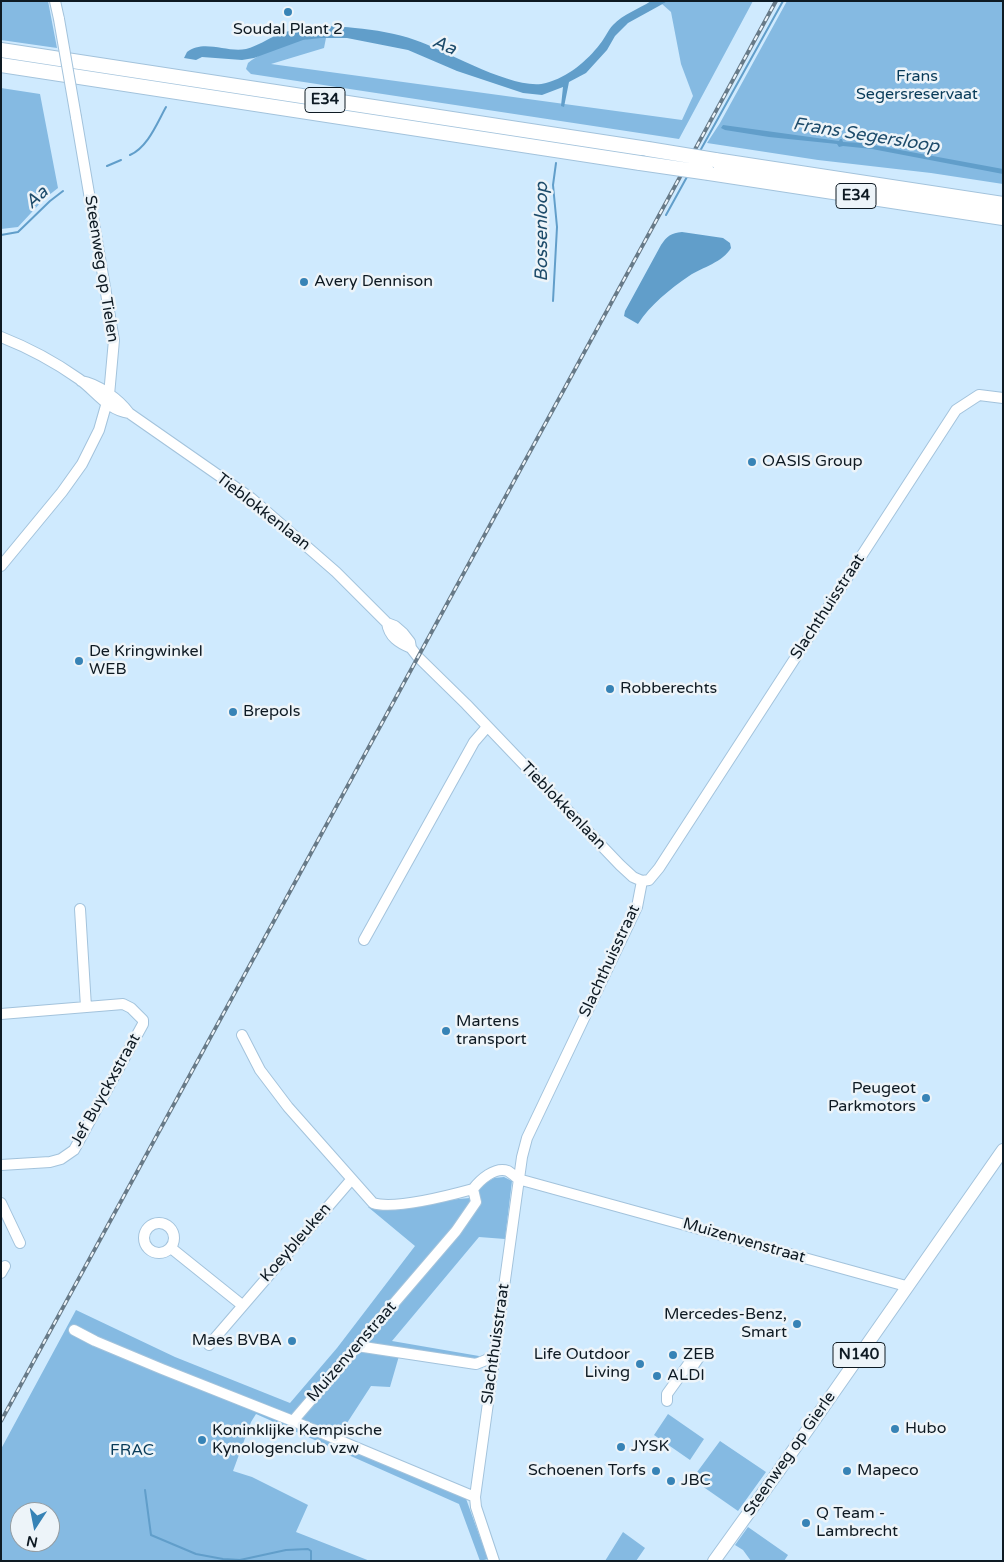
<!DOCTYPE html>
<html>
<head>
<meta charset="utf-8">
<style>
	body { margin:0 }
	#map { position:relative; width:1004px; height:1562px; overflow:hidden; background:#cfeafe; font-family:"Varela Round",sans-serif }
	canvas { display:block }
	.frame { position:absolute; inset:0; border:2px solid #0e1a23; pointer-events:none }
	.north { position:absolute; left:10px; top:1502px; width:50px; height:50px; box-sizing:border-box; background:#edf4f9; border:1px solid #949da3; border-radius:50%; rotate:191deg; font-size:14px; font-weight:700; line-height:20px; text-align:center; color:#0e1a23 }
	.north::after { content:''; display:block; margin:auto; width:18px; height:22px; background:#3783b6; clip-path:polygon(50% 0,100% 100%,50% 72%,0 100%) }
</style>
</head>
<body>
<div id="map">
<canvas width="1004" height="1562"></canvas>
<div class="frame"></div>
<div class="north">N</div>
</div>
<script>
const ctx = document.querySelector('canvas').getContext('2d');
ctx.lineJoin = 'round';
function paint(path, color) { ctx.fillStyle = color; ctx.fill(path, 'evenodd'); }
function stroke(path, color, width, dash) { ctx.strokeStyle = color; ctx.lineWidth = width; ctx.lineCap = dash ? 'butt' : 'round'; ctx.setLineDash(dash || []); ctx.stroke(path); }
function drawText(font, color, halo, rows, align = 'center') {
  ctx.font = font + ' "Varela Round",sans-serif'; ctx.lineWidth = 5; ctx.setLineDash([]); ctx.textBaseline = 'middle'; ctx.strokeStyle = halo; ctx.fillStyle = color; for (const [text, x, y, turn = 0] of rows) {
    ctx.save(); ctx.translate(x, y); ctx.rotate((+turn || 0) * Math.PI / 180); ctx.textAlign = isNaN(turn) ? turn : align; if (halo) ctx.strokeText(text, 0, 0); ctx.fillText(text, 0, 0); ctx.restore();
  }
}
paint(new Path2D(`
	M1,1h47l9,47 -56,-8z
	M668,1h85l-74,138 -428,-65 -5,-5 2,-6c17,-14 56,-27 78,-25l-2,10 -53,16 411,56 11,-24 -12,-32 -10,-52 -9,-8z
	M787,1h216v183l-72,-11 -113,-13 -111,-17 13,-20z
	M1,88l39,6 18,94 -14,11 -26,28 -17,2z
	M504,1177l8,4 -7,58 -26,-2 -87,104 87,15 -2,10 -78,-10 -9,31 -19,-1 -35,54 129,56 23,63 -8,2 -21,-57 -203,-90 -5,8 -18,49 19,6 56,28 -12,27 74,29h-369v-112l75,-139 99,47 115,46 47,-55 78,-102 -47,-39 102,-9v-6l24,-14zM20,1512h30v30h-30z
	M668,1414l36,25 -14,21 -36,-25z
	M720,1441l46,31 -28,39 -46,-32z
	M748,1527l40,28 -4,6h-33l-8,-11 -8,-5z
	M623,1532l22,16 -9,13h-31z`), '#85bae2');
paint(new Path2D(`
	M651,1h17l-40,22 -13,13 -8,14 -21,23 -17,9 -5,25 -3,-1 2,-19 -21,8 -19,-2 -66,-22 -49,-21 -61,-12h-26l-18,2 -49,18 -12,2 -40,-3 -6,3 -12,-2 3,-6c17,-13 40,1 59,-3 12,-3 21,-10 31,-14 24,-10 53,-10 78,-7 20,2 41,5 60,12 31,10 100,52 131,43 22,-6 41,-22 54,-39 5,-6 8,-14 13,-19 10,-11 26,-16 38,-24z
	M723,125l116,16 1,-2h2l1,3 19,1 141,26v5l-131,-25 -29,-3 -4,1 -2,-3 -68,-7 -44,-7 -4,-2z
	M682,232l41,6 7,5 1,5c-8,14 -28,19 -42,28 -19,13 -39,29 -51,48l-14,-8 1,-5 36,-66c6,-9 10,-12 21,-13z`), '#619eca');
stroke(new Path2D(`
	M700,151l83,-150
	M130,155c18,-8 27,-32 36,-48
	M107,166l14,-6
	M666,215l22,-40
	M1,235l17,-3 32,-31 13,-10
	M553,301l4,-74 -4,-42 3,-22
	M145,1490l6,45 45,19 27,5 17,1 46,-10 22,-1 3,2v10`), '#619eca', 2);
const minor = new Path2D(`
	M55,1l4,18
	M1,337c28,11 54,25 78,42 17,12 28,31 50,34
	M81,381c17,3 38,18 48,32l122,85 85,74 51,51 8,3 8,7 7,9 1,6 7,9 48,47 154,161 13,12 9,4
	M1,566l61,-74 20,-28 17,-34 10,-35 5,-55 -38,-223
	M387,623c2,14 12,20 24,25
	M642,881l7,-1 10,-12 297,-458 23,-15 24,3
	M80,909l6,98
	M364,940l110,-198 13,-15
	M1,1014l122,-10 8,4 12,12v4l-69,126 -13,9 -11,3 -49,3
	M242,1035l18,35 28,37 85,96c20,7 78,-8 100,-14 7,-9 22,-23 35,-18 3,2 7,5 10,8l388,107
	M1,1203l19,40
	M144 1238a15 15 0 1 1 30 0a15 15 0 1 1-30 0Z
	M171,1248l71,57
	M1,1273l4,-7
	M74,1330l21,11 67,28 131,52 163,-190 20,-29 -3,-13
	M209,1345l142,-165
	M357,1346l119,18 10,-4 9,-6
	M667,1401v-7l28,-39 2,1 -6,8 2,2 9,-13
	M293,1421l182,76
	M494,1561l-18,-54 -1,-10 47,-340 5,-19 110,-231 5,-26`);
const major = new Path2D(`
	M714,1561l64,-89 225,-322`);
const highway = new Path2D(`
	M1,50l647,99
	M1,65l639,98
	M715,160l288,44
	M709,173l294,45`);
stroke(minor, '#a3c3dc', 12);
stroke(major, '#a3c3dc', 14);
stroke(highway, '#a3c3dc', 16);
stroke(minor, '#fff', 10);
stroke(major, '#fff', 12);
stroke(highway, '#fff', 14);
const rail = new Path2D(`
	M1,1421l775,-1420`);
stroke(rail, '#677a88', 4);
stroke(rail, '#edf4f9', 2, [5.5]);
const minorBridge = new Path2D(`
	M59,19l17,98`);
const highwayBridge = new Path2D(`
	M648,149l67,11
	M640,163l69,10`);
stroke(minorBridge, '#a3c3dc', 12, []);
stroke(highwayBridge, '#a3c3dc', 16, []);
stroke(minorBridge, '#fff', 10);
stroke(highwayBridge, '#fff', 14);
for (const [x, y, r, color] of [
	[288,12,5,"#3783b6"],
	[304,282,5,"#3783b6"],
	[752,462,5,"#3783b6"],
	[79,661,5,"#3783b6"],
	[610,689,5,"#3783b6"],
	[233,712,5,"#3783b6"],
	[446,1031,5,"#3783b6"],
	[926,1098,5,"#3783b6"],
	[797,1324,5,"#3783b6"],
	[292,1341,5,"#3783b6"],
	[673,1355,5,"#3783b6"],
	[640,1364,5,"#3783b6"],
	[657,1376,5,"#3783b6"],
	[895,1429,5,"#3783b6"],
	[202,1440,5,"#3783b6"],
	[621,1447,5,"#3783b6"],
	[656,1471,5,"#3783b6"],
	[847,1471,5,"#3783b6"],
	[671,1481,5,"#3783b6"],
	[806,1523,5,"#3783b6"]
]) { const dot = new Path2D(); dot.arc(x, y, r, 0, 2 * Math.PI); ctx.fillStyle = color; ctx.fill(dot); stroke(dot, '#edf4f9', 2); }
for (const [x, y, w] of [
	[325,100,40],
	[856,196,40],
	[859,1355,52]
]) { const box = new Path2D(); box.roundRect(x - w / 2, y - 12.5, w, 25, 4); ctx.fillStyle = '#edf4f9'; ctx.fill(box); stroke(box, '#0e1a23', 1); }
drawText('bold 15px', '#0e1a23', null, [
	["E34",325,100],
	["E34",856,196],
	["N140",859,1355]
]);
drawText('16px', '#0e1a23', '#edf4f9', [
	["Soudal Plant 2",288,30,"center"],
	["Avery Dennison",314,282],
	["OASIS Group",762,462],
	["De Kringwinkel",89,652],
	["WEB",89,670],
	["Robberechts",620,689],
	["Brepols",243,712],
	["Martens",456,1022],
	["transport",456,1040],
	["Peugeot",916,1089,"right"],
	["Parkmotors",916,1107,"right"],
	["Mercedes-Benz,",787,1315,"right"],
	["Smart",787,1333,"right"],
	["Maes BVBA",282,1341,"right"],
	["Life Outdoor",630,1355,"right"],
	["Living",630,1373,"right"],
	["ZEB",683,1355],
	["ALDI",667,1376],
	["Hubo",905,1429],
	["Koninklijke Kempische",212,1431],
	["Kynologenclub vzw",212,1449],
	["JYSK",631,1447],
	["Schoenen Torfs",646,1471,"right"],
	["Mapeco",857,1471],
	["JBC",681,1481],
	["Q Team -",816,1514],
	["Lambrecht",816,1532]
], 'left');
drawText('16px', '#083b59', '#edf4f9', [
	["Frans",917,77],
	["Segersreservaat",917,95],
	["FRAC",132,1451]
]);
drawText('16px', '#0e1a23', '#edf4f9', [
	["Steenweg op Tielen",101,269,81],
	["Tieblokkenlaan",263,512,38],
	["Slachthuisstraat",828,607,-57],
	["Tieblokkenlaan",563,806,46],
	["Slachthuisstraat",610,961,-65],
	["Jef Buyckxstraat",106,1090,-61],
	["Muizenvenstraat",744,1241,16],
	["Koeybleuken",296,1243,-49],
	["Slachthuisstraat",496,1344,-82],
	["Muizenvenstraat",352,1352,-49],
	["Steenweg op Gierle",790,1454,-55]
]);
drawText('italic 18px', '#1e4c6b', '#edf4f9', [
	["Aa",444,46,23],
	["Frans Segersloop",866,136,9],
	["Aa",37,198,-43],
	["Bossenloop",542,232,-90]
]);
</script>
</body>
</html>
